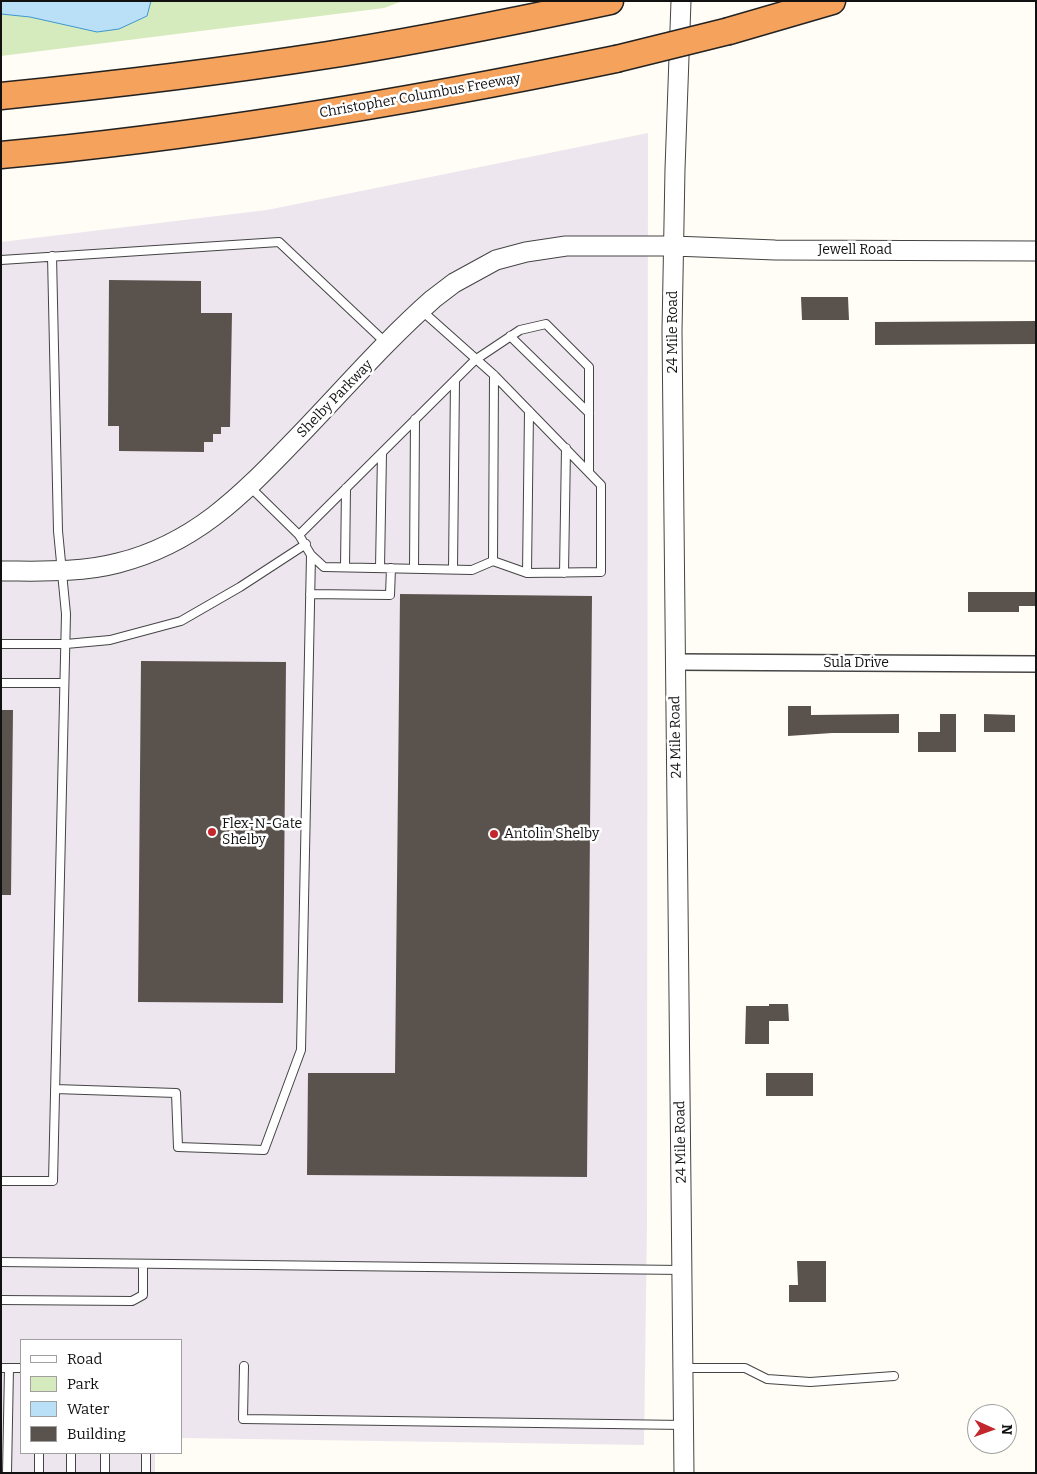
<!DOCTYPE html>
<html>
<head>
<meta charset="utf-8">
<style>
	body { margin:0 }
	#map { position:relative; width:1037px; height:1474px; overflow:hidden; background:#fffdf5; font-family:Bitter,serif }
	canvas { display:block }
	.frame { position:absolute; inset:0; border:2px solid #111; pointer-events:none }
	.legend { position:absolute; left:20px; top:1339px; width:162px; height:115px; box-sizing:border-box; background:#fff; border:1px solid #a0a0a0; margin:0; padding:6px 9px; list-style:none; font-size:15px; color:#111 }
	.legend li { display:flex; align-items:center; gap:10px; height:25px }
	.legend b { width:25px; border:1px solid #a0a0a0 }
	.north { position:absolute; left:967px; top:1404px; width:50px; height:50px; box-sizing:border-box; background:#fff; border:1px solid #a0a0a0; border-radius:50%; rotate:92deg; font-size:14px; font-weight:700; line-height:20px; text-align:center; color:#111 }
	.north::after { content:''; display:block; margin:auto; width:18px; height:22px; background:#c4262e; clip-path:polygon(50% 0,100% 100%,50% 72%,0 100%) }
</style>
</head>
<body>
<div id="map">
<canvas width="1037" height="1474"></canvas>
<div class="frame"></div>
<ul class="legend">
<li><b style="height:6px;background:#fff"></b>Road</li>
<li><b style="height:14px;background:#d5ebbd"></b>Park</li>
<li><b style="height:14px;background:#b9e0f7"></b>Water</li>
<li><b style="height:14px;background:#5a524d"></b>Building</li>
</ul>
<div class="north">N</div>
</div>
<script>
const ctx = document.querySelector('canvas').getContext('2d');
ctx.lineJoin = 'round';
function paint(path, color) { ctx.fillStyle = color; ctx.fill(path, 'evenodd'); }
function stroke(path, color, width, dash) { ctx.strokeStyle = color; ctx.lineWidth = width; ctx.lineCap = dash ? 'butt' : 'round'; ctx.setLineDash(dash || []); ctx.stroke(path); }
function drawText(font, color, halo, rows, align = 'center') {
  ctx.font = font + ' Bitter,serif'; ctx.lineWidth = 5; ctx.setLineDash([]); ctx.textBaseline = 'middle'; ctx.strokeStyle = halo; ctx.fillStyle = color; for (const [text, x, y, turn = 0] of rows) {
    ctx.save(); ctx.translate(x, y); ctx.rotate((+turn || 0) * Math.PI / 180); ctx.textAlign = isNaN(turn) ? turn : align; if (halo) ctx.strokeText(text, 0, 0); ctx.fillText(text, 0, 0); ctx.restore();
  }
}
paint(new Path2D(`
	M648,133l-1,1094 -3,218 -463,-7v-98h-160v113h134v20h-154v-1231l266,-32z`), '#eee6ef');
paint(new Path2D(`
	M1,1h402l-19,7 -383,48z`), '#d5ebbd');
const water = new Path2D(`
	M1,1h150l-4,15 -28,13 -22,3 -67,-15 -29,-3z`);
paint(water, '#b9e0f7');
stroke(water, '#3f96cf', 1);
paint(new Path2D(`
	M109,280l92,1v32h31l-2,114h-9v7h-8v8h-9v10l-85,-1v-25h-11z
	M801,297h47l1,23h-47z
	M1035,321v23l-160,1v-23z
	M968,592h68v14h-17v6h-51z
	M400,594l192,2 -5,581 -280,-2 1,-102h87z
	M141,661l145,1 -3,341 -145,-1z
	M788,706h23v9l88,-1v19h-67l-44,3z
	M1,710h12l-2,185h-10z
	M940,714h16v38h-38v-20h22z
	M984,714l31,1v17h-31z
	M769,1004h19l1,17h-20v23h-24l1,-38h23z
	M766,1073h47v23h-47z
	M797,1261h29v41h-37v-17h9z`), '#5a524d');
const service = new Path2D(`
	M1,260l278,-18 107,101
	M510,336l79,77
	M299,535l176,-175 45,-30 26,-6 43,43v105
	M311,555l13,12 148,3 21,-9 34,12 74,-1v-87l-107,-110 -73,-65
	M493,561l1,-186
	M345,567l1,-79
	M380,568l2,-115
	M414,569l1,-150
	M453,569l2,-189
	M527,573l2,-162
	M564,573l2,-125
	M310,594l80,1 1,-27
	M1,644h65l44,-4 71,-19 59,-34 66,-43
	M1,683h62
	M55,1089l121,4 2,54 86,3 37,-100 10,-495 -12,-20 -50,-49
	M1,1181h52l13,-567 -8,-83 -6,-275
	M1,1262l681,8
	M1,1300l131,1 11,-6v-31
	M244,1366l-1,53 441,6
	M1,1368h20
	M683,1368h62l22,11 43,3 84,-6
	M39,1453v20
	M7,1473l2,-105
	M71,1473v-20
	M105,1473v-20
	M146,1473v-20`);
const minor = new Path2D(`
	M675,662l361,2`);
const tertiary = new Path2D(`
	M681,1l-6,168 -3,162 12,1142
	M1,571c39,0 79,2 117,-8 76,-19 122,-66 175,-121 46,-47 90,-99 140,-143l21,-16 42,-23 30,-8 40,-6h108l101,4 261,1`);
const motorway = new Path2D(`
	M729,31l103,-30
	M1,96c109,-11 218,-24 327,-41 94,-15 188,-34 282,-54
	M1,155c207,-19 412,-54 615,-96`);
stroke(service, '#444', 10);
stroke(minor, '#444', 18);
stroke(tertiary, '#444', 21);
stroke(motorway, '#222', 29);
stroke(service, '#fff', 8);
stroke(minor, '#fff', 15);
stroke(tertiary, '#fff', 19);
stroke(motorway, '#f5a25d', 26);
const motorwayBridge = new Path2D(`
	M616,59l113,-28`);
stroke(motorwayBridge, '#222', 29, []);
stroke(motorwayBridge, '#f5a25d', 26);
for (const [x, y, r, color] of [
	[212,832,5,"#c4262e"],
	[494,834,5,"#c4262e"]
]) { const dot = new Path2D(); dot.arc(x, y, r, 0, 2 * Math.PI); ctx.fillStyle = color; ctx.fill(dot); stroke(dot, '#fff', 2); }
drawText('14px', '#111', '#fff', [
	["Christopher Columbus Freeway",420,96,-10],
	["Jewell Road",855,250],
	["24 Mile Road",673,332,-90],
	["Shelby Parkway",335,399,-46],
	["Sula Drive",856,663],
	["24 Mile Road",676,737,-91],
	["24 Mile Road",681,1142,-91]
]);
drawText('14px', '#111', '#fff', [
	["Flex-N-Gate",222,824],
	["Shelby",222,840],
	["Antolin Shelby",504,834]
], 'left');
</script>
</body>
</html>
